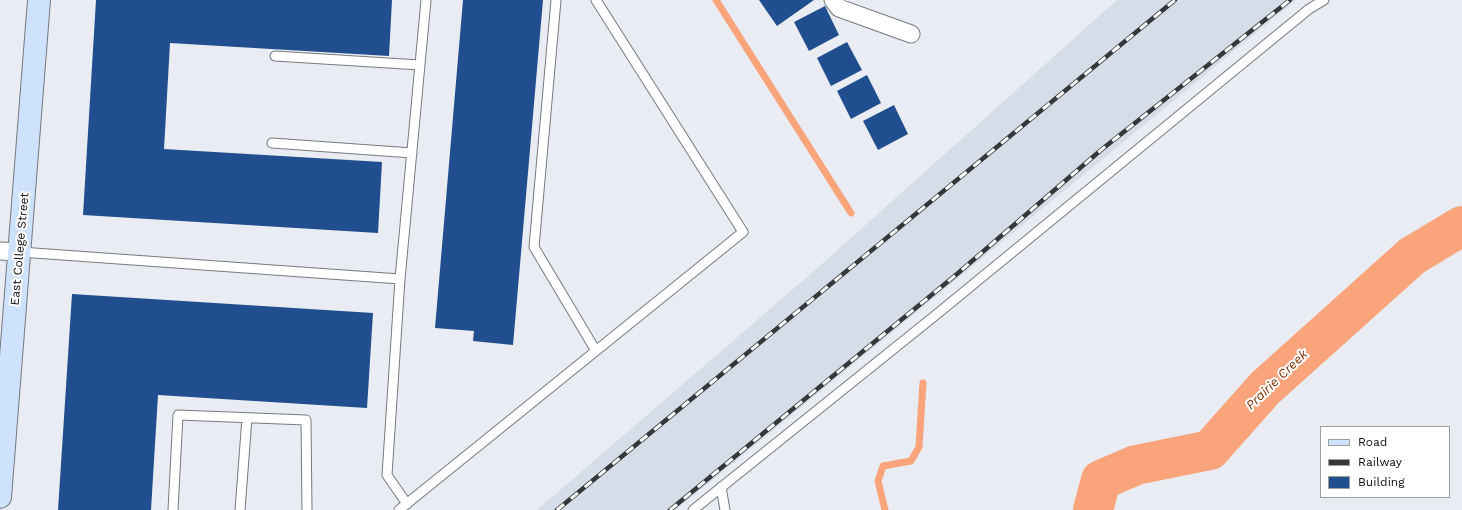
<!DOCTYPE html>
<html>
<head>
<meta charset="utf-8">
<style>
	body { margin:0 }
	#map { position:relative; width:1462px; height:510px; overflow:hidden; background:#e9ecf2; font-family:"Work Sans",sans-serif }
	canvas { display:block }
	.legend { position:absolute; left:1320px; top:426px; width:130px; height:72px; box-sizing:border-box; background:#fff; border:1px solid #9e9e9f; margin:0; padding:5px 7px; list-style:none; font-size:12px; color:#0c0d0f }
	.legend li { display:flex; align-items:center; gap:8px; height:20px }
	.legend b { width:20px; border:1px solid #9e9e9f }
</style>
</head>
<body>
<div id="map">
<canvas width="1462" height="510"></canvas>
<ul class="legend">
<li><b style="height:5px;background:#cee2fd"></b>Road</li>
<li><b style="height:5px;background:#36373a"></b>Railway</li>
<li><b style="height:11px;background:#214e8e"></b>Building</li>
</ul>
</div>
<script>
const ctx = document.querySelector('canvas').getContext('2d');
ctx.lineJoin = 'round';
function paint(path, color) { ctx.fillStyle = color; ctx.fill(path, 'evenodd'); }
function stroke(path, color, width, dash) { ctx.strokeStyle = color; ctx.lineWidth = width; ctx.lineCap = dash ? 'butt' : 'round'; ctx.setLineDash(dash || []); ctx.stroke(path); }
function drawText(font, color, halo, rows, align = 'center') {
  ctx.font = font + ' "Work Sans",sans-serif'; ctx.lineWidth = 4; ctx.setLineDash([]); ctx.textBaseline = 'middle'; ctx.strokeStyle = halo; ctx.fillStyle = color; for (const [text, x, y, turn = 0] of rows) {
    ctx.save(); ctx.translate(x, y); ctx.rotate((+turn || 0) * Math.PI / 180); ctx.textAlign = isNaN(turn) ? turn : align; if (halo) ctx.strokeText(text, 0, 0); ctx.fillText(text, 0, 0); ctx.restore();
  }
}
paint(new Path2D(`
	M1117,0h179l-620,510h-139l277,-239z`), '#d5dde8');
stroke(new Path2D(`
	M716,0l135,213
	M885,510l-7,-29 5,-15 28,-5 8,-14 4,-64`), '#faa47b', 7);
stroke(new Path2D(`
	M1093,510l8,-30 35,-15 74,-15 55,-62 147,-132 50,-30`), '#faa47b', 40);
paint(new Path2D(`
	M96,0h296l-3,56 -219,-13 -6,106 218,13 -4,71 -295,-18z
	M463,0h80l-30,345 -40,-4 1,-10 -39,-3z
	M759,0h55l-37,26z
	M825,6l14,29 -30,16 -15,-29z
	M847,42l15,28 -31,16 -14,-28z
	M867,75l14,28 -30,16 -14,-28z
	M894,105l14,29 -30,16 -15,-29z
	M72,294l301,19 -6,95 -209,-13 -7,115h-93z`), '#214e8e');
const lane = new Path2D(`
	M556,0l-22,247 62,104
	M275,56l145,9
	M272,143l140,10
	M20,252l380,27 -13,196 20,29
	M400,279l26,-279
	M721,487l4,23
	M173,510l5,-95 128,5 1,90
	M240,510l7,-92
	M399,510l344,-278 -147,-232
	M693,510l244,-196 372,-305 15,-9`);
const street = new Path2D(`
	M833,0l6,8 72,26
	M0,251l20,1`);
const secondary = new Path2D(`
	M0,497l39,-497`);
stroke(lane, '#767a7e', 11);
stroke(street, '#767a7e', 19);
stroke(secondary, '#767a7e', 24);
stroke(lane, '#fff', 9);
stroke(street, '#fff', 17);
stroke(secondary, '#cee2fd', 22);
const rail = new Path2D(`
	M557,510l618,-510
	M670,510l287,-236 144,-124 189,-150`);
stroke(rail, '#36373a', 4.5);
stroke(rail, '#fff', 3, [9]);
drawText('12px', '#0c0d0f', '#fff', [
	["East College Street",20,249,-85]
]);
drawText('italic 13px', '#7c3100', '#fff', [
	["Prairie Creek",1277,380,-44]
]);
</script>
</body>
</html>
